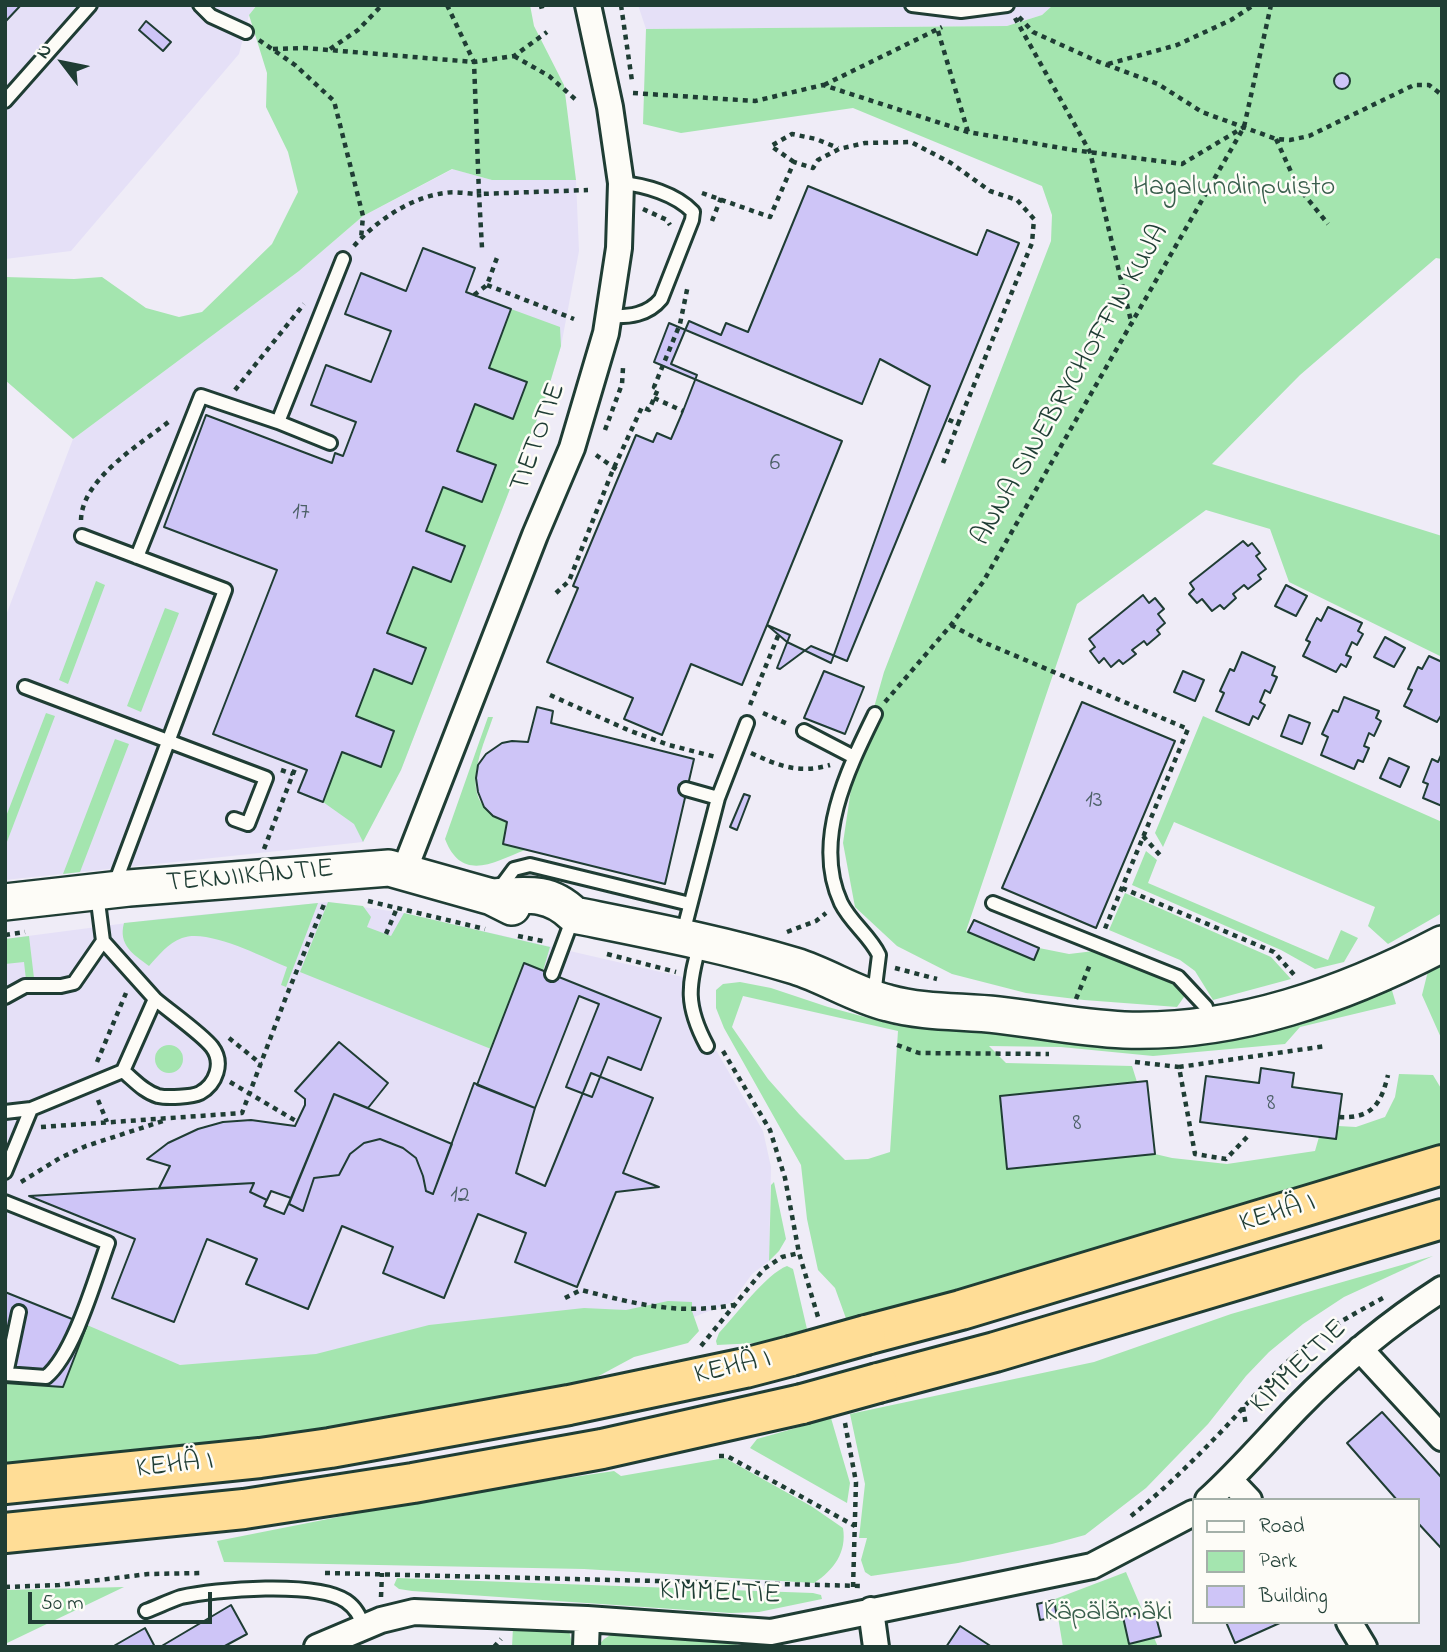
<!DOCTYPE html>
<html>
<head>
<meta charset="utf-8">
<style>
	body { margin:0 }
	#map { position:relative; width:1447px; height:1652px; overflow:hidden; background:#efecf7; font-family:"Indie Flower",sans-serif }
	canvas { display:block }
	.frame { position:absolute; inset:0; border:7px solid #1f3d34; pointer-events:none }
	.legend { position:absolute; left:1192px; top:1498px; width:228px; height:126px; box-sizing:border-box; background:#fdfcf7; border:2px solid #a4b0a9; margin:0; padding:9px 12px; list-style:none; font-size:21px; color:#1f3d34 }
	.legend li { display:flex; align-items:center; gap:14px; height:35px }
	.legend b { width:35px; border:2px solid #a4b0a9 }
	.north { position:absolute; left:28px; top:28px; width:70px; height:70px; -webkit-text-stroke:5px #fdfcf7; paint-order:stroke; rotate:302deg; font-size:19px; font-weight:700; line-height:28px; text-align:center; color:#1f3d34 }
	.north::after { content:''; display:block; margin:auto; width:24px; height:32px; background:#1f3d34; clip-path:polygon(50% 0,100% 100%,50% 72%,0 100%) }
	.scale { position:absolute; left:28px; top:1592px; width:184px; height:32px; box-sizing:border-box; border:4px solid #1f3d34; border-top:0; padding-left:9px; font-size:21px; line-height:24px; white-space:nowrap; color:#1f3d34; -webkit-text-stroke:5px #fdfcf7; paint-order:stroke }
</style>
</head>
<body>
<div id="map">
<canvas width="1447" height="1652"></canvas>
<div class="frame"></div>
<ul class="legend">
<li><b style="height:9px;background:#fdfcf7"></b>Road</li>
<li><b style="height:19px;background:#a4e5af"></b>Park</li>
<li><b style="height:19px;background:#cec5f7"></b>Building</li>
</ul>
<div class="north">N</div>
<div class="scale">50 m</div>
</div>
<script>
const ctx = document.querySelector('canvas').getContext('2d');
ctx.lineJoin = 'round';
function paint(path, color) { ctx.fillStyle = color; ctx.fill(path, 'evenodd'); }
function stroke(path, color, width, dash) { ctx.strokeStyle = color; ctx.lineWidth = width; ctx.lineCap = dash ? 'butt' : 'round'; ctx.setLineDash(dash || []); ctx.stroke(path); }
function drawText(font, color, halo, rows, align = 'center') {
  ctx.font = font + ' "Indie Flower",sans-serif'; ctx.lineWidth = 5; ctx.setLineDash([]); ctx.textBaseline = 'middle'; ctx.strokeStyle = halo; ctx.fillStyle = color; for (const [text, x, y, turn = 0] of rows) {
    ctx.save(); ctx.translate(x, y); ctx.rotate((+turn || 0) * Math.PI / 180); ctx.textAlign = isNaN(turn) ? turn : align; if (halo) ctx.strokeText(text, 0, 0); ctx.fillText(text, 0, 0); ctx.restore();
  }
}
paint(new Path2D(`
	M5,5h252l-8,10 -10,39 -168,197 -66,8z
	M638,5h415l-11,10 -35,11 -361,3z
	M453,169l39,11h84l3,71 -18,95 -15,50 -145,374 -38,72 -358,38v-262l68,-179 226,-168 64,-55z
	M328,902l76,11 292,67 13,58 54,93 8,36 -2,94 -17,13 -20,28 -76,30 -444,69 -207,-18v-444l153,-20z`), '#e5e0f7');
paint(new Path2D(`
	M257,5h273l4,21 30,59 12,95h-84l-40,-11 -89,47 -64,55 -226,168 -68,-59v-103l69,2 28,-2 44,31 33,9 23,-5 70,-68 26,-52 -10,-40 -22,-45 1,-34 -18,-58z
	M1053,5h389v254l-6,-1 -136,117 -88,89 230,72v121l-153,-75 -19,-53 -64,-19 -129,94 -111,327 68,29 5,-12 30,6 25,-3 84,31 7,10 -1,5 -7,10 -93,-7 -58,-7 -74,-19 -55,-28 -42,-39 -12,-64 8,-54 33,-117 167,-431 1,-26 -10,-29 -189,-78 -172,25 -38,-9 3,-95 361,-3 35,-11z
	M511,309l49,18 1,19 -15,50 -145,374 -38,72 -9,-18 -31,-22 19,-50 39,14 13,-35 -38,-15 18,-47 38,14 14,-35 -39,-15 26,-66 38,15 -25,-51 17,-44 52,-22 -38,-14 18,-47 39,14 13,-36 -38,-14z
	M96,581l9,4 -37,99 -9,-4z
	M165,608l14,5 -38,99 -14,-6z
	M46,713l9,3 -50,131v-28z
	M1203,716l239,106v91l-54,31 -20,-18 7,-19 -201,-85 -11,25 -8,-14z
	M488,717h5c-8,25 -29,66 -9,90 5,6 17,10 23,15l-4,22 22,6c-31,12 -63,33 -80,-11z
	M115,739l14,5 -49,128 -17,2z
	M1146,851l11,9 -9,23 180,77 13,-30 17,8 -14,24 -29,7 -34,-19 -149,-65z
	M1125,893l146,64 20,22 -78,21 -18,-29 -15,-11 -71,-30z
	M328,902l35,4 8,11 -4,10 24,9 13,-23 146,34 -7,24 -19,-7 -33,85 -191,-77z
	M318,903l-32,84 -5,-2 6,-18c-25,-10 -79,-39 -105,-29 -14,5 -23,17 -33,28 -16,-12 -31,-21 -25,-43z
	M29,936l5,42 -8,2 -2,-18 -19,2v-25z
	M1442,963v77l-20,-45 6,-24z
	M740,982l31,6 57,19 70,19 4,-8 148,17 341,-48 5,17 -96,23 -15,17 -132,12 -92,-9 -72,-1 17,17 126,3 5,16 -137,14 7,72 148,-14 17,4 55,6 88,-13 4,-14 17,2 2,-13 18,1 29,-10 10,-20 4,-23 34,1 9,15v54l-367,116 -227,64 -13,-36 -17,-18 -11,-51 -6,-54 -77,-137 -8,-20v-18l7,-6zM743,996l155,35 -8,121 -22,7 -23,1 -46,-46 -31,-35 -36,-52z
	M155 1059a14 14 0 1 1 28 0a14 14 0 1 1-28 0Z
	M774,1182l12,57 -7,12 -10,10 2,-76z
	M1433,1256l-89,41 -41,27 -34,28 -23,24 -38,48 -62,64 -61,47 -33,9 -94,19 -87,13 -6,-4 -4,-12 6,-22h-8l6,-54 -15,-70 244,-52 137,-48z
	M787,1266l6,3 14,60 -50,14 -40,2 -1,-4 3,-8c17,-18 47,-59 68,-67z
	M668,1301l24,1v9l7,20 -11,12 -54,14 -65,35 -313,47 -251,28v-84l58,4 24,-62 93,40 136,-11 113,-29 155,-17 42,2z
	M831,1418l19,65 -3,20 -97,-55 7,-9z
	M725,1458l86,48 32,22c4,24 -9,42 -29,55l-230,-14 -360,-7 -7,-21 222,-44 175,-26 7,5z
	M1126,1572l32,75h-95l-8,-48z
	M397,1578l416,15 8,2 1,4 -63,13 -28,1 -319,-22 -13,-2 -5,-4z
	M124,1587l-119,57v-54z
	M513,1627l56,4 4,16h-61z
	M617,1631l119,9 1,7h-140l7,-8z`), '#a4e5af');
const building = new Path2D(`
	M5,5h16l-16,17z
	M146,21l25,21 -8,9 -24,-21z
	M1334 81a8 8 0 1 1 16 0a8 8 0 1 1-16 0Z
	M808,186l169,69 10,-25 32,13 -172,418 -36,-15 -31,23 -3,-1 13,-33 -23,-10 -25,60 -51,-21 -29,71 -38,-16 9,-21 -86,-36 31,-74 -5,-2 63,-151 17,7 4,-9 14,6 12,-28 14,-36 -26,-11 18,-43 32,14 5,-12 22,9z
	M423,248l52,20 -9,24 45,17 -22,59 38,14 -14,37 -38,-15 -18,47 39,14 -14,37 -39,-15 -17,44 39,15 -14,36 -38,-15 -26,66 39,15 -14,36 -38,-15 -18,47 38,15 -13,36 -39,-15 -19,50 -25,-10 9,-22 -94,-36 64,-164 -113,-43 42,-112 126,48 3,-10 8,3 13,-34 -45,-17 15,-40 45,17 20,-51 -46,-17 16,-41 45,18z
	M669,323l193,81 18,-45 50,27 -99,277 -44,-21 -20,-17 75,-184 -188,-79z
	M1243,541l5,5 4,-3 8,10 -4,3 10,13 -8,6 3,4 -13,10 -4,-4 -11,9 3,4 -12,11 -4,-4 -8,6 -10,-12 -5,4 -8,-9 5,-5 -4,-6z
	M1286,585l21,11 -11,20 -21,-10z
	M1143,595l6,8 6,-5 9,11 -6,5 7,9 -8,7 3,4 -13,11 -3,-4 -12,9 4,4 -13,10 -4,-4 -8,7 -7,-9 -5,5 -9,-12 5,-4 -6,-8z
	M1328,607l34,16 -4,8 5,3 -6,11 -5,-3 -6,13 5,2 -5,10 -5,-3 -5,8 -33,-16 7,-14 -4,-2 11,-22 4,3z
	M1385,637l20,11 -11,19 -20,-10z
	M1242,652l33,15 -3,8 5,2 -7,16 -5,-3 -5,12 5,3 -7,14 -5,-3 -4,9 -33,-14 8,-18 -4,-2 10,-22 4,2z
	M1429,656l13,6v52l-5,8 -33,-16 8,-16 -4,-1 10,-22 4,2z
	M824,671l40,16 -19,47 -41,-16z
	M1183,671l21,9 -9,21 -21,-9z
	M1344,697l35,14 -3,7 5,3 -7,15 -5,-3 -5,13 5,2 -6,14 -5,-2 -4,9 -33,-14 7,-18 -6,-3 11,-24 5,2z
	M1082,702l93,39 -79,187 -94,-40z
	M537,707l16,4 -2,12 143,36 -29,125 -162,-40 4,-22 -14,-6 -9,-9 -6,-15 -2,-14 2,-13 8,-11 16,-11 10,-2 16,1z
	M1289,715l21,8 -8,21 -21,-8z
	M1442,753v53l-19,-8 5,-14 -5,-2 9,-23 6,3z
	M1389,758l20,9 -9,20 -20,-9z
	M744,794l6,2 -13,34 -7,-3z
	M974,920l65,28 -5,12 -66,-28z
	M524,963l137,55 -20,52 -33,-13 -16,40 -26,-10 33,-83 -20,-8 -44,112 -58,-23z
	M339,1042l49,41 -20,25 -34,-14 -43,104 -20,-7 -4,9 -17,-8 4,-9 -95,5 11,-22 -23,-7 21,-16 30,-14 25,-7 28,-2 44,6 10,-21v-6l-10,-8z
	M1261,1068l33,5 -2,14 50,7 -6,45 -136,-17 6,-46 53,7z
	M591,1073l62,25 -30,75 36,14 -43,5 -39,95 -62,-25 11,-29 -48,-19 -34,84 -61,-25 10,-26 -51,-21 -34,83 -62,-25 11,-25 -50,-20 -33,83 -62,-24 23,-59 -106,-43 225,-13 -4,9 17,8 4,-9 20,7 -2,6 14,7 11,-33 25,-3 11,-21 14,-11 16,-4 23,9 13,10 7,18 3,15 7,3 41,-111 61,25 -19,65 29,13z
	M1147,1081l8,73 -148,15 -7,-73z
	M334,1094l118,50 -19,50 -7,-3 -3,-15 -7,-18 -13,-10 -23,-9 -16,4 -14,11 -11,21 -25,3 -11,33 -14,-7z
	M271,1191l20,7 -7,16 -20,-8z
	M5,1292l82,33 -24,62 -58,-4z
	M1382,1412l60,66v71l-25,-27v-22h-20l-50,-57z
	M1054,1600l3,17 -17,3 -3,-16z
	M231,1605l16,29 -24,13h-63z
	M1154,1609l7,27 -32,8 -6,-27z
	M1226,1622h56l-47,21z
	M960,1626l32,21h-46z
	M145,1628l10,19h-43z`);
paint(building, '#cec5f7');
stroke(building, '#1f3d34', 2);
const lane = new Path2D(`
	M200,5l11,11 35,16
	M912,5l49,6 46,-6
	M5,101l85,-96
	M610,316c19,1 38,-1 51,-17l31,-79 1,-8c-17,-18 -48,-27 -72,-29
	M278,422l52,21
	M82,536l143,54 -111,296
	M137,557l64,-161 77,26 65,-163
	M25,687l241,91 -18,46 -14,-5
	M804,731l50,26
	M686,789l32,9
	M497,892l17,-23 16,-4 160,39
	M993,903l185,74 28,30 1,15
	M682,937l36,-139 29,-75
	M700,943c-12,43 -15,62 7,103
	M552,974l22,-59
	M874,995l5,-40c-9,-19 -28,-32 -38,-52 -29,-62 7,-134 34,-189
	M5,997l20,-11h36l13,-3 29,-42
	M123,1071c11,9 21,21 35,25 9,2 34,1 42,-3 16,-9 24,-30 12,-46 -10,-13 -43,-36 -57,-48
	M5,1112l26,-3 92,-38 32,-72 -52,-58 -6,-47
	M5,1172l26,-63
	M5,1202l103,41c-13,36 -34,111 -62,134l-41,-3
	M6,1374l13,-62
	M146,1611c11,-4 23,-10 35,-14 34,-8 136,-16 165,4 10,7 13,14 18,26`);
const street = new Path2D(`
	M404,871l131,-336 37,-87 34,-115 13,-85 2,-65 -11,-76 -22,-102
	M1360,1349l82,89
	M1230,1480l19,20
	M1208,1500c32,-29 60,-62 89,-92 44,-45 92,-85 145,-119
	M871,1610l5,37
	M1349,1622l15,25
	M317,1647l64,-27 33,-8 173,7 184,13 321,-66 101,-53
	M586,1647l1,-28`);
const secondary = new Path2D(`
	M492,897c33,-2 57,-7 82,18 74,15 148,29 221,51 32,10 60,29 93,37 36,10 74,8 110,12 42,5 84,13 126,15 112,4 220,-35 318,-86
	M5,902l124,-14 260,-20 103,29 20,10`);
const highway = new Path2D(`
	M866,1335l95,-25 481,-145
	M878,1383l117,-31 447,-133
	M5,1484l255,-26 70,-10 239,-43 176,-37 46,-12
	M5,1533l239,-24 169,-26 189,-34 200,-45`);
stroke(lane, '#1f3d34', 18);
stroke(street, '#1f3d34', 30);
stroke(secondary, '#1f3d34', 40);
stroke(highway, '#1f3d34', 44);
stroke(new Path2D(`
	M447,5l27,57 5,132 109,-4
	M621,5l11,76
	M539,7l8,-2
	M1019,17l14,15 66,30 59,22 44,28 74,27 14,1 19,-4 105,-51h15l13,10
	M1015,18l75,134 42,173
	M938,31l30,101
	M259,40l36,25 39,36 29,115 -2,23
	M273,49l32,-1 169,14 40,-6 33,-24
	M330,49l28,-19 24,-25
	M514,56l35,20 26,23
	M1108,64l69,-19 54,-25 23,-15
	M824,85l118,-58
	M633,93l122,8 68,-16 145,47 105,18 109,14 62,-37
	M1276,139l22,48 30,37
	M794,162l-23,-16 21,-12 24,5 22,9
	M702,193l68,24 24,-55 19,6 5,-8 21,-11 26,-6 46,-1 40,21 39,28 27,9 17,19 -2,24 -74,181 -11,-5
	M643,209l24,11 3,5
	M712,221l9,-23
	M354,246c22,-25 57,-49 91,-53 11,-2 23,1 34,1l3,54
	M487,285l87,34
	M474,295l13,-10 11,-30
	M235,390l69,-86
	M654,398l29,13
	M605,430l17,-46 1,-16
	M596,455l24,17
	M943,463l15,-39
	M81,520c1,-42 60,-76 90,-100
	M556,593l13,-12 43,-109 30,-65 7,3 9,-21 -4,-2 26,-63 8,-39
	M951,625l32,17 205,87 -84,202
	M550,695l78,35 41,15 47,12
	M885,702l66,-77 32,-43 261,-455 27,-122
	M750,705l30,-74
	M763,713l27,12
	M751,753c28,13 48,21 79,12
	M281,770l12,4
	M1143,836l17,19
	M264,849l32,-83
	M1122,888l152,64 22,25
	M368,901l117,28
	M787,932l29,-11 10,-8
	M386,934l11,-26
	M5,935l20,-3
	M518,936l29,6
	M607,954l69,18
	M895,968l42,11
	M1076,999l15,-37
	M229,1038l32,26
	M897,1045l22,8 130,1
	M723,1051l47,79 15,48 14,75 19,64
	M97,1062l29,-69
	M1135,1062l44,5
	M230,1082l66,39
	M98,1100l9,22
	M1339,1117c33,2 42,-13 49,-42
	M41,1127l201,-14 44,-116 39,-95
	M1247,1137l-21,22 -31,-5 -16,-87 147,-21
	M21,1182l39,-24 26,-12 77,-25
	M565,1298l16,-8c56,14 95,25 153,15
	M701,1346l63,-77 18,-12 17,-4
	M1243,1407l3,19
	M845,1423l11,59 -3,106
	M719,1456h8l128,70
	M1131,1516c29,-23 56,-49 82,-76 28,-28 52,-59 82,-85 27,-24 58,-41 90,-58
	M325,1573l537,13
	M5,1587l54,-2 89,-11 56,-1
	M381,1597l1,-24
	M494,1647l7,-8`), '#1f3d34', 4.5, [5, 5]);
stroke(lane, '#fdfcf7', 12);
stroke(street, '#fdfcf7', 24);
stroke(secondary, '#fdfcf7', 35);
stroke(highway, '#ffdd96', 38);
const highwayBridge = new Path2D(`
	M791,1356l75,-21
	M802,1404l76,-21`);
stroke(highwayBridge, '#1f3d34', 44, []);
stroke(highwayBridge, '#ffdd96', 38);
drawText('24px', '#4b5f65', null, [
	["6",775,465],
	["17",301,514],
	["13",1094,802],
	["8",1271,1105],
	["8",1077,1125],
	["12",460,1197]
]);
drawText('28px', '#3a5f4d', '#fdfcf7', [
	["Hagalundinpuisto",1234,189],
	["Käpälämäki",1108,1614]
]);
drawText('28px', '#1f3d34', '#fdfcf7', [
	["ANNA SINEBRYCHOFFIN KUJA",1072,386,-60],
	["TIETOTIE",540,438,-70],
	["TEKNIIKANTIE",250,878,-5],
	["KEHÄ I",1278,1215,-17],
	["KIMMELTIE",1300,1368,-44],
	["KEHÄ I",733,1369,-13],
	["KEHÄ I",175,1467,-6],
	["KIMMELTIE",720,1595,2]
]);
</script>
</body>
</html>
